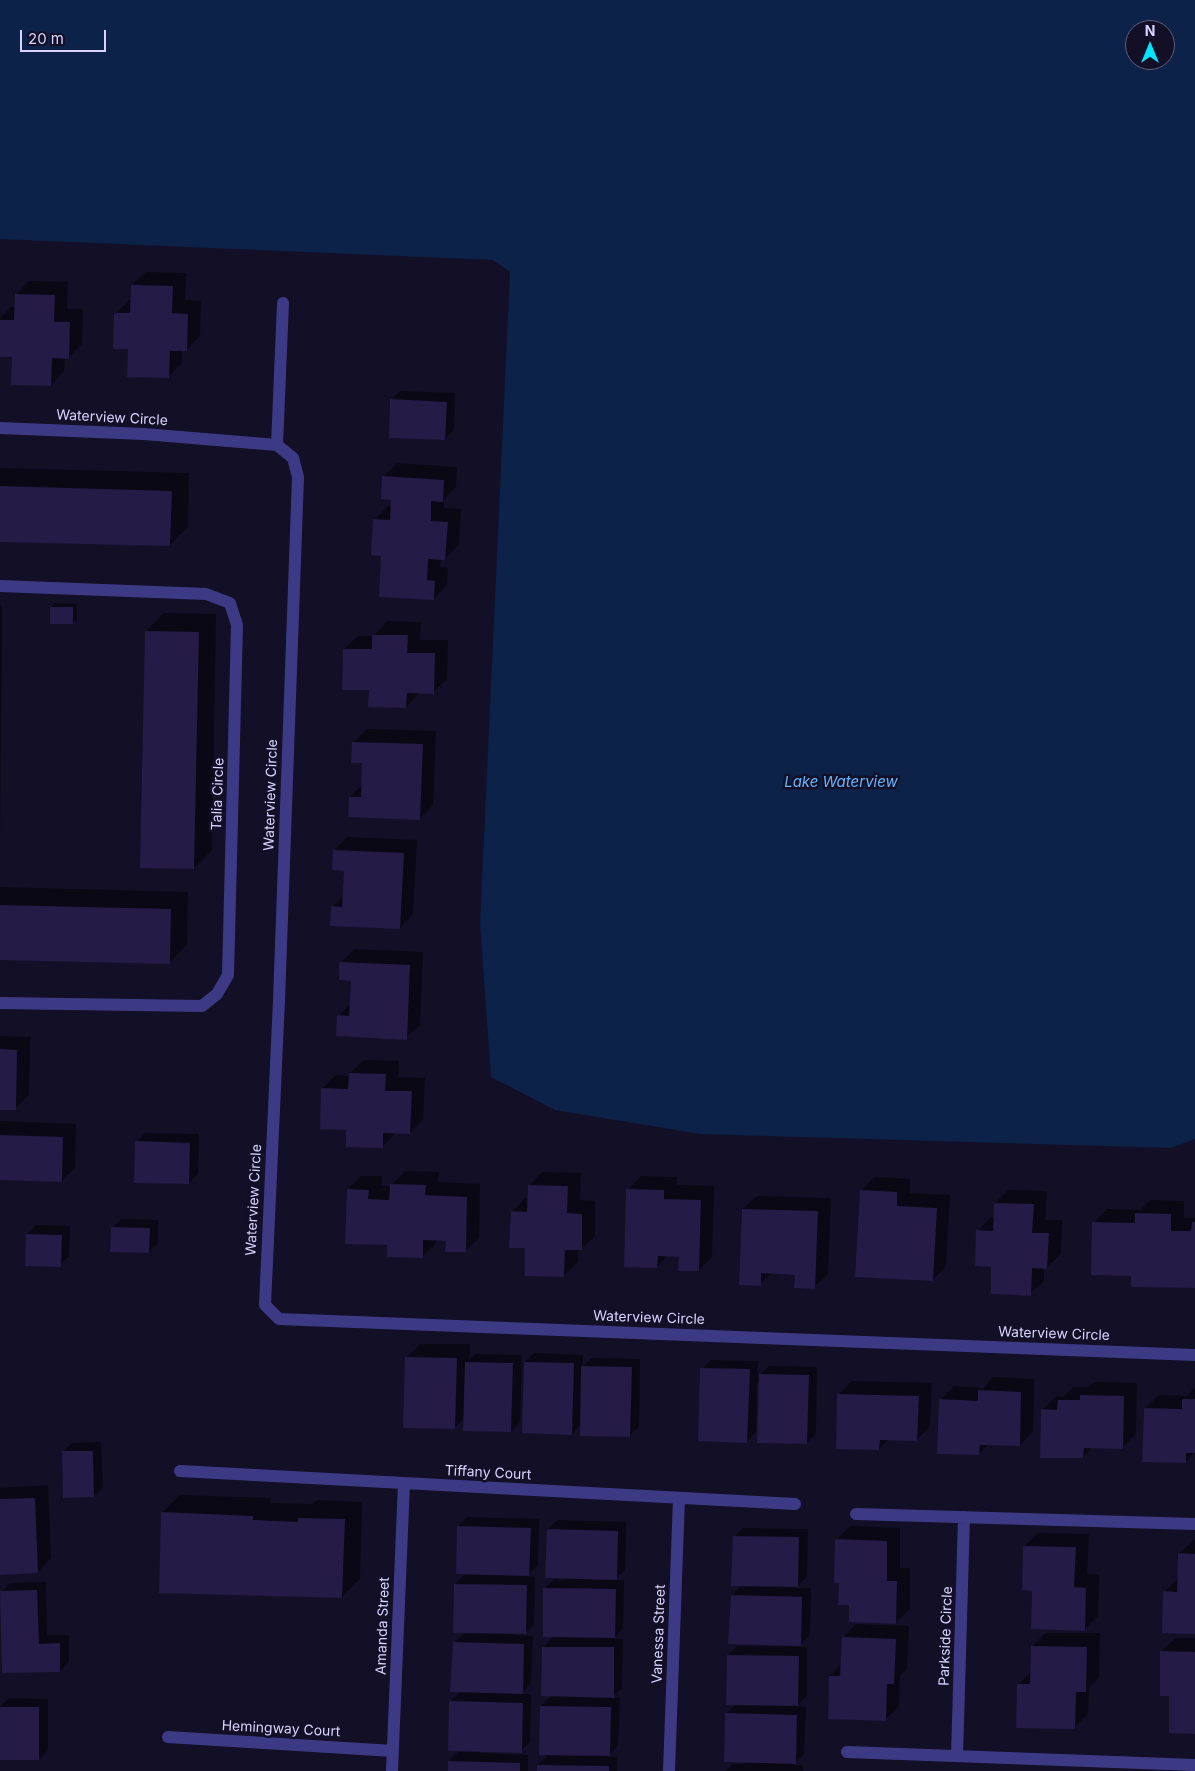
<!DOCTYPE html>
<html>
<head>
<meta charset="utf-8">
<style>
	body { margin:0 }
	#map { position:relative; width:1195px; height:1771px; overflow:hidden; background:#130f26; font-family:Inter,sans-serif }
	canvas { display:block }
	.north { position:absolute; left:1125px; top:20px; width:50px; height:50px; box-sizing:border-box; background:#130f26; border:1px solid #625e7d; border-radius:50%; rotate:0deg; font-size:14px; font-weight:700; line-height:20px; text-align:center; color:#d9d4ff }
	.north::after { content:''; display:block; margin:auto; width:18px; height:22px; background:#00e5ff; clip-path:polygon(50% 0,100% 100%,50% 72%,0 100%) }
	.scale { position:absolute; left:20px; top:30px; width:86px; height:22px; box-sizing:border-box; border:2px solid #d9d4ff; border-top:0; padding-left:6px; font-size:15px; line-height:18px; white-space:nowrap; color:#d9d4ff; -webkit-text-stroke:4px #130f26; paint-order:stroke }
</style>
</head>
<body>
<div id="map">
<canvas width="1195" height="1771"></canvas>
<div class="north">N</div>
<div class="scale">20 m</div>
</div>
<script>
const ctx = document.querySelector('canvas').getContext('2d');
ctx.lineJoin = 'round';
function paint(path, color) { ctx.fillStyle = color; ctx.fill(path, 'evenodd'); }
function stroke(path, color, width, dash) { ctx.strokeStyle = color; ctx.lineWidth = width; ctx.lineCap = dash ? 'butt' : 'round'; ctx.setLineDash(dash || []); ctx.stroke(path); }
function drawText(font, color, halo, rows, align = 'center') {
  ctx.font = font + ' Inter,sans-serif'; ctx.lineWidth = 5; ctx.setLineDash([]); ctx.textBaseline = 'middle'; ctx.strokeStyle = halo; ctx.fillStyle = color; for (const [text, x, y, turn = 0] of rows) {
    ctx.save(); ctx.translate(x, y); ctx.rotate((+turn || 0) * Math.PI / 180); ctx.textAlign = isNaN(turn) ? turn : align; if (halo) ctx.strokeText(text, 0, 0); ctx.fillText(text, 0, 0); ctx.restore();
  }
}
paint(new Path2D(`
	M0,0h1195v1139l-24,9 -471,-14 -145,-24 -64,-33 -11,-153 30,-652 -17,-12 -493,-21zM1135,30h30v30h-30z`), '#0c2248');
paint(new Path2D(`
	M146,272l40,1 -1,27 16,1 -1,35 -14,14h-4v13l-14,14 -39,-29 -13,-35 13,-13h3v-15z
	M29,281l39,1 -1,27h16l-1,35 -14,14h-3l-1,13 -13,14 -38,-29h-13v-38l11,-11h4l1,-13z
	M400,391l55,2 -1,37 -9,9 -54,-39z
	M397,463l60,4 -1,20 -12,12v9l17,1 -2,36 -14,13h-4l-1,9 8,1 -1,17 -13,14 -51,-44 -9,-35 14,-14 4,1v-8l-9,-22z
	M0,468l189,5 -1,54 -18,18 -170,-4z
	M55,603l22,1v15l-4,4 -22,-16z
	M0,605h2l-2,237z
	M164,613l52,1 -4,236 -18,18 -48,-237z
	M387,621l34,1 -1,18h28l-1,39 -14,13 -14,1 -13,14 -36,-18 -26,-40 14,-13h16z
	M367,729l69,2 -3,74 -13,13 -70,-21 13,-13 1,-22 -11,-19z
	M347,837l70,3 -4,74 -13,14 -68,-21 12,-12 1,-26 -11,-18z
	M0,887l188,5 -1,53 -18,18 -169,-5z
	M354,949l69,3 -3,73 -14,13 -68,-22 13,-13 1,-24 -11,-16z
	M0,1036l30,1 -1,58 -14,14 -15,-1z
	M364,1060l35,1 -1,16 27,1 -2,41 -13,14 -13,-1 -14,14 -61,-57 14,-14 14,1v-3z
	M0,1121l76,3 -1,44 -13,13 -62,-2z
	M145,1133l54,1 -1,40 -9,9 -53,-41z
	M405,1171l34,1 -1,10 42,2 -1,54 -14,13 -18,-11 -11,-1v4l-14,14 -34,-13 -40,-55 13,-13h21l-1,10h10z
	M542,1172l39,1 -1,27 15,1v35l-14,13h-3v13l-14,13 -37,-28 -15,-35 13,-14h3l1,-12z
	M641,1176l36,1v8l37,1 -2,71 -13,13 -19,-15h-12l-11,12 -29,-77z
	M874,1177l36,2v14l40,2 -4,71 -13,14 -72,-89z
	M1008,1190l39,1 -2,29h17l-1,34 -14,13h-3v14l-14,13 -52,-63 13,-14 3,1 1,-15z
	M757,1196l74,2 -3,76 -14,13 -18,-13 -24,-1 -12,11 -17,-75z
	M1150,1200l34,1v17h11v69l-62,-13 -39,-51 13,-14 33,1z
	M121,1219l37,1v23l-9,9 -37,-24z
	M36,1225l34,1 -1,30 -9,9 -33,-31z
	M420,1344h50l-1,16 6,-6 47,1 -2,67 -9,9 -46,-13 -11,10 -47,-71z
	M534,1353l49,2 -1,12 9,-9 49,1 -1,67 -9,9 -49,-11 -9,10 -47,-72z
	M711,1360l47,1v16l11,-11 48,1 -1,67 -9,9 -47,-60h-3l-1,49 -9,9 -45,-72z
	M993,1377l41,2 -1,52 -13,14 -31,-1 -10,10 -39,-54 14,-14 29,2z
	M852,1381l80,2 -2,43 -13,14 -28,-1 -10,10 -41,-54z
	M1094,1382l43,1 -1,51 -14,14 -29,-1 -10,10 -41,-47 14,-14 7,1 10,-10h16z
	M1195,1387v65l-9,10 -41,-53 14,-14 28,1z
	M101,1442l2,45 -9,9 -31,-44 9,-9z
	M48,1485l3,73 -13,14 -38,1v-85z
	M180,1495l91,3 -1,5 43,1 4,-4 45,2 -2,77 -18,18 -179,-85z
	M467,1517l72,2 -1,46 -11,11 8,1 -1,47 -9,9h-12v2l20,1 -2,47 -10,11h10l-1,48 -9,9h-40l-1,2 48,2v16h-79v-10l11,-11 -9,-49 10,-10 -7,-48 11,-11 -10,-48 9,-9h15l-21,-49z
	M557,1520l69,2 -1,48 -11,10h10l-1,48 -10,11h10l-1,49 -11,10h9l-2,48 -11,11h10v14h-79v-6l11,-11 -8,-48 11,-11 -9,-48 11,-11 -9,-48 9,-9 9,1 -15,-51z
	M850,1526l50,2v40h10v41l-14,13 -46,-18 -10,-23 -4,-41z
	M743,1528l65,1 -1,47 -11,12h15l-1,47 -9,9 -69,-49 11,-11 -9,-47z
	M1038,1533l51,1 -2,40 12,1 -1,41 -14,14 -51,-40 -9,-43z
	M1193,1540h2v93l-31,-41 14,-14 1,-24z
	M46,1582l1,53h22v27l-9,9 -57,1 -2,-80 9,-9z
	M856,1624l53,2 -2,43 -7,7 -1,30 -14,14 -55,-44 12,-12 1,-26z
	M1046,1633h54l-1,44 -10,11 -1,26 -14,14 -56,-43 13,-13 1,-26z
	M1175,1638h20v95l-24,-39 -9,-43z
	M737,1646l70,1v49l-11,10 10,1 -2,47 -11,11h10v6h-78l8,-7h11l-18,-50 10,-10 -8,-49z
	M9,1698l39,1v51l-9,9h-39v-52z`), '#0007');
paint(new Path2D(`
	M131,285l42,1 -1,27 16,1 -1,37h-17l-1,27 -42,-1 1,-28h-15l1,-36h16z
	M15,294l40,1 -1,27h16l-1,37 -17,-1 -1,28 -40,-1 1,-28h-12v-37h14z
	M390,399l57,3 -2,38 -56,-2z
	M382,476l62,4 -1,22 -12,-1v20l17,1 -3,38 -17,-1 -1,21 8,1 -1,19 -55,-3 2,-41 -10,-1 2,-36 17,1 1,-20 -10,-1z
	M0,486l172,5 -2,55 -170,-4z
	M50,607h23v17h-23z
	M145,631l54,1 -5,237 -54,-1z
	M372,635h36l-1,18h28l-1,41 -27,-1 -1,15 -38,-1 1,-17h-27l1,-41h29z
	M352,742l71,2 -3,76 -72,-3 1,-20h12l1,-34h-11z
	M333,850l71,3 -4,76 -70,-3 1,-20 11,1 2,-36 -12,-1z
	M0,905l171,4 -1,55 -170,-4z
	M339,962l71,3 -3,75 -71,-4 1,-21 12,1 2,-35 -12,-1z
	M0,1049l17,1 -1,60h-16z
	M349,1073l37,1 -1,17h27l-2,43 -27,-1v15l-37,-1v-17l-26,-1 1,-41 27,1z
	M0,1135l63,2 -1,45 -62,-2z
	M135,1141l55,2 -1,41 -55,-1z
	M390,1184l36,1 -1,10 42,2 -1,55h-21l1,-11 -23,-1v18l-36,-1v-12l-42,-1 2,-55 22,1 -1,9 21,1z
	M528,1185l40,1 -1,27 15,1v36h-17l-1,27 -39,-1v-28h-16l2,-37 16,1z
	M626,1189l38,1v9l37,1 -2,71h-21l1,-14 -21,-1 -1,12 -33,-1z
	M860,1190l37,2v14l40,2 -4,73 -78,-4z
	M994,1203l40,1 -2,29h17l-2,36 -15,-1 -1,28 -40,-2v-27l-16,-1 1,-36 17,1z
	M742,1209l76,2 -3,78 -21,-1 1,-13 -34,-2v13l-22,-1z
	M1135,1213l36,1v17h20l1,-9h3v66l-64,-1v-11l-40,-1 1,-53 43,1z
	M111,1227l39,1 -1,25 -39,-1z
	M26,1234l36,1 -1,32 -36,-1z
	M405,1357l52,1 -2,71 -52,-1z
	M465,1362l48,1 -2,69 -48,-1z
	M524,1362l50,1 -2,72 -50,-2z
	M581,1366l51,1 -2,70 -50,-1z
	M700,1368l50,1 -3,74 -49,-2z
	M759,1374l50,1 -2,69 -50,-1z
	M978,1390l43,2 -1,54 -40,-1 -1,10 -42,-1 2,-55 39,2z
	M837,1394l82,2 -2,45 -37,-1 -1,10 -43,-1z
	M1080,1395l44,1 -1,53 -39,-1 -1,10h-43l1,-49 16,1 1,-10h22z
	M1182,1399h13v54h-9v10l-44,-1 2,-54 38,1z
	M62,1451h31l1,46 -31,1z
	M35,1498l3,75 -38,2v-76z
	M161,1512l92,4v4l45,2v-4l47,1 -3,79 -183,-5z
	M457,1526l74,2 -2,48 -73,-2z
	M547,1529l71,2 -1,49 -72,-2z
	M733,1536l66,1 -1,50 -67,-1z
	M835,1539l52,2v40h10l-1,43 -47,-2v-17h-11l1,-22h-5z
	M1023,1546l53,1 -2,40 12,1 -1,43 -54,-2 1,-38 -10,-1z
	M1178,1553l17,1v80l-33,-1 1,-42 14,1z
	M454,1584l73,1 -1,49 -73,-1z
	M543,1588l73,1 -1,49 -72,-1z
	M37,1590l2,54 21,-1v29l-58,1 -2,-82z
	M731,1595l71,2 -1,49 -73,-2z
	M842,1637l54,2 -2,45h-7l-1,37 -58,-2 1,-43h11z
	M453,1642l71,2 -1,50 -73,-2z
	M1031,1646l56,1 -1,45h-10l-1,37 -59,-1 1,-44h13z
	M542,1647h72v51l-73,-2z
	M1160,1651l35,1v82l-26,-1v-37h-9z
	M727,1655l72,1 -1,50 -72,-1z
	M449,1701l74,2 -1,50 -74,-2z
	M540,1706l71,1 -1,49 -71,-1z
	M0,1707h39v53h-39z
	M725,1713l72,2 -1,49 -72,-2z
	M448,1761l72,2v8h-72z
	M537,1765l72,1v5h-72z`), '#241b47');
stroke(new Path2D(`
	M0,428l144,6 133,11 16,13 5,19 -19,523 -14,305 14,14 916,36
	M277,445l6,-142
	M0,586l206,8 24,9 7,22 -9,350 -11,19 -15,12 -202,-3
	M180,1471l615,33
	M856,1514l339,10
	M168,1737l225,14
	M847,1752l348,13
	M957,1756l7,-239
	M392,1771l12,-288
	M669,1771l10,-273`), '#3d3a85', 12);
drawText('14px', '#d9d4ff', '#130f26', [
	["Waterview Circle",112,418,3],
	["Talia Circle",218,794,-88],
	["Waterview Circle",271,795,-88],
	["Waterview Circle",254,1200,-87],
	["Waterview Circle",649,1318,2],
	["Waterview Circle",1054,1334,2],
	["Tiffany Court",488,1473,3],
	["Amanda Street",383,1626,-88],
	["Vanessa Street",659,1634,-88],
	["Parkside Circle",946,1636,-88],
	["Hemingway Court",281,1729,3]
]);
drawText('italic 15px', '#62b6ff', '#130f26', [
	["Lake Waterview",841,782]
]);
</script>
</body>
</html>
